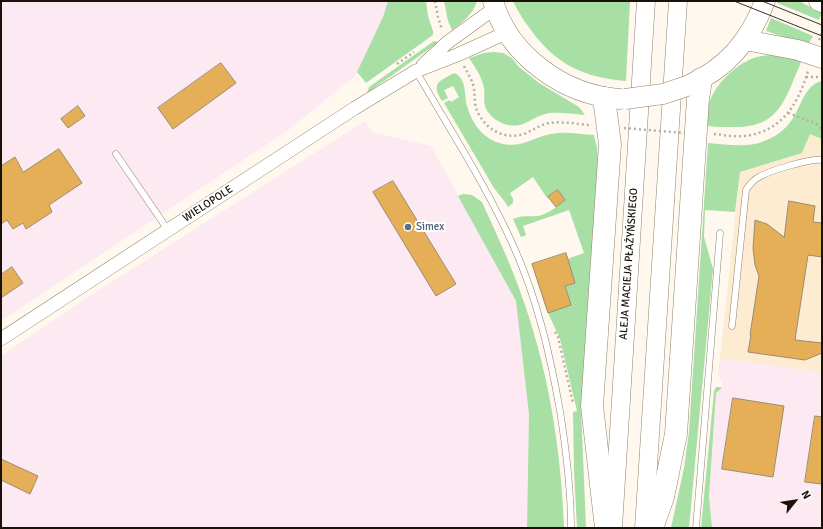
<!DOCTYPE html>
<html>
<head>
<meta charset="utf-8">
<style>
	body { margin:0 }
	#map { position:relative; width:823px; height:529px; overflow:hidden; background:#fff8ee; font-family:Signika,sans-serif }
	canvas { display:block }
	.frame { position:absolute; inset:0; border:2px solid #181209; pointer-events:none }
	.north { position:absolute; left:775px; top:481px; width:40px; height:40px; -webkit-text-stroke:3px #fff; paint-order:stroke; rotate:60deg; font-size:11px; font-weight:700; line-height:16px; text-align:center; color:#181209 }
	.north::after { content:''; display:block; margin:auto; width:14px; height:18px; background:#181209; clip-path:polygon(50% 0,100% 100%,50% 72%,0 100%) }
</style>
</head>
<body>
<div id="map">
<canvas width="823" height="529"></canvas>
<div class="frame"></div>
<div class="north">N</div>
</div>
<script>
const ctx = document.querySelector('canvas').getContext('2d');
ctx.lineJoin = 'round';
function paint(path, color) { ctx.fillStyle = color; ctx.fill(path, 'evenodd'); }
function stroke(path, color, width, dash) { ctx.strokeStyle = color; ctx.lineWidth = width; ctx.lineCap = dash ? 'butt' : 'round'; ctx.setLineDash(dash || []); ctx.stroke(path); }
function drawText(font, color, halo, rows, align = 'center') {
  ctx.font = font + ' Signika,sans-serif'; ctx.lineWidth = 4; ctx.setLineDash([]); ctx.textBaseline = 'middle'; ctx.strokeStyle = halo; ctx.fillStyle = color; for (const [text, x, y, turn = 0] of rows) {
    ctx.save(); ctx.translate(x, y); ctx.rotate((+turn || 0) * Math.PI / 180); ctx.textAlign = isNaN(turn) ? turn : align; if (halo) ctx.strokeText(text, 0, 0); ctx.fillText(text, 0, 0); ctx.restore();
  }
}
paint(new Path2D(`
	M810,134l12,5v234l-102,-15 20,-186 62,-19z`), '#fdecd2');
paint(new Path2D(`
	M1,1h387l-5,16 -28,59 -68,55 -286,190z
	M365,121l7,11 59,14 85,155 8,47 5,66 -2,114h-526v-172l84,-57z
	M720,358l102,15v155h-110l-3,-31 7,-104 5,-4 1,-7 -4,-7z`), '#fce9f1');
paint(new Path2D(`
	M388,1h38l2,15 5,15v4l-67,48 -9,-11 26,-55z
	M444,1h33c-4,13 -14,21 -25,29l-4,-9z
	M513,1h117l-4,80c-41,-3 -71,-17 -95,-51 -7,-9 -13,-18 -18,-29z
	M778,1h21l23,12 -3,7 -42,-17z
	M771,18l42,18 -5,9 -42,-14z
	M434,41l5,1 -72,51 2,-6z
	M494,52l9,1 9,5 6,8 21,17 40,24 6,8c-12,-1 -25,-3 -36,-2 -10,2 -17,7 -26,11 -13,5 -30,-2 -37,-15 -3,-6 -1,-14 -2,-21 -2,-11 -9,-21 -15,-30l15,-5z
	M773,55l29,5c-17,38 -21,69 -71,67 -8,0 -16,0 -24,-1 0,-6 0,-13 1,-19 5,-21 25,-40 43,-48 7,-3 15,-4 22,-4z
	M454,73c13,4 10,23 13,33 5,18 17,34 36,38 20,4 30,-7 48,-10 13,-3 29,0 43,1l3,13 1,15 -17,245 5,120h-9l-3,-57 -1,-59 4,-1 -17,-72 -12,-26 23,-8 -6,-19 10,-3 -8,-24 17,-6 -15,-43 -46,16 3,9 -5,2 -8,-18c8,-4 16,-2 25,-3 10,-2 20,-10 27,-16l-7,-10 -11,8 -14,-21 -23,16 3,6v4l-5,4 -3,-5 -11,-14 -50,-85 6,-3 1,2 8,-5 -6,-11 -9,4 4,8 -6,3c-11,-18 -4,-19 12,-28z
	M822,81v58l-12,-5 -8,19 -62,19 -5,40 -30,-2 -1,27 9,32 -24,259h-18l13,-60 5,-36 19,-289c15,1 32,4 47,1 13,-3 28,-11 36,-23 10,-13 13,-36 31,-40z
	M463,194l9,1 10,7c13,29 27,58 38,89 28,76 41,156 44,237h-37l2,-114 -13,-113 -58,-105z
	M716,387h5v2l-5,4 -7,104 3,31h-11l13,-137z`), '#a7dfa5');
const building = new Path2D(`
	M221,63l15,20 -63,46 -15,-21z
	M78,106l7,10 -17,12 -7,-9z
	M59,149l23,34 -33,22 3,7 -26,17 -3,-6 -10,6 -6,-9 -6,4v-58l14,-9 8,15z
	M393,181l63,103 -20,12 -63,-104z
	M558,190l7,10 -9,7 -8,-10z
	M789,201l26,5 -2,16 9,1v34l-14,-2 -13,85 27,3v10l-17,7 -57,-8 3,-17h-1l9,-59 -4,-11 -2,-17 2,-28 12,4 17,13z
	M566,253l9,30 -10,3 6,19 -23,8 -16,-49z
	M12,267l11,16 -22,15v-23z
	M733,398l51,8 -11,71 -51,-8z
	M815,416l7,1v67l-17,-2z
	M1,459l37,17 -8,18 -29,-14z`);
paint(building, '#e5af58');
stroke(building, '#9c8c74', 1);
const lane = new Path2D(`
	M416,71c33,57 70,114 97,174 24,53 37,109 47,166 6,38 11,78 11,117
	M116,154l52,76
	M732,326l14,-136c4,-6 7,-10 13,-13 10,-6 52,-19 63,-17
	M696,528l24,-295`);
const street = new Path2D(`
	M423,65l25,-23 47,-34
	M1,339l354,-231 61,-37 41,-16 51,-23`);
const secondary = new Path2D(`
	M613,527l33,-526
	M644,528l34,-527`);
const primary = new Path2D(`
	M493,1c16,55 71,94 127,98
	M819,1l3,1
	M745,40l53,10 24,8
	M687,86c39,-17 63,-45 78,-85`);
const highway = new Path2D(`
	M604,98l6,46 -18,262 14,122
	M652,528l11,-31 13,-63 22,-335 3,-20`);
stroke(lane, '#91826b', 7);
stroke(street, '#91826b', 14);
stroke(secondary, '#91826b', 19);
stroke(primary, '#91826b', 21);
stroke(highway, '#91826b', 23);
stroke(new Path2D(`
	M435,1l3,16 4,13
	M819,40l3,-7
	M397,64l17,-12
	M464,66c4,8 9,15 10,23 1,8 0,16 4,24 9,17 26,27 46,21 9,-4 16,-9 25,-11 13,-2 28,1 40,2
	M806,77h14
	M788,113l27,10 7,6
	M714,134c10,1 20,3 30,2 38,-4 54,-32 64,-65
	M555,332l3,5 15,66`), '#b5afa5', 2.5, [2, 3]);
stroke(lane, '#fff', 6);
stroke(street, '#fff', 13);
stroke(secondary, '#fff', 18);
stroke(primary, '#fff', 20);
stroke(highway, '#fff', 22);
stroke(new Path2D(`
	M734,1l88,35
	M762,1l60,24`), '#39332a', 1);
const primaryBridge = new Path2D(`
	M625,99l38,-5 24,-8`);
stroke(primaryBridge, '#91826b', 21, []);
stroke(new Path2D(`
	M624,128l60,5`), '#b5afa5', 2.5, [2, 3]);
stroke(primaryBridge, '#fff', 20);
for (const [x, y, r, color] of [
	[408,227,4,"#5c6f8a"]
]) { const dot = new Path2D(); dot.arc(x, y, r, 0, 2 * Math.PI); ctx.fillStyle = color; ctx.fill(dot); stroke(dot, '#fff', 1.5); }
drawText('11px', '#181209', '#fff', [
	["WIELOPOLE",208,204,-33],
	["ALEJA MACIEJA PŁAŻYŃSKIEGO",629,264,-86]
]);
drawText('11px', '#4e5e75', '#fff', [
	["Simex",416,227]
], 'left');
</script>
</body>
</html>
